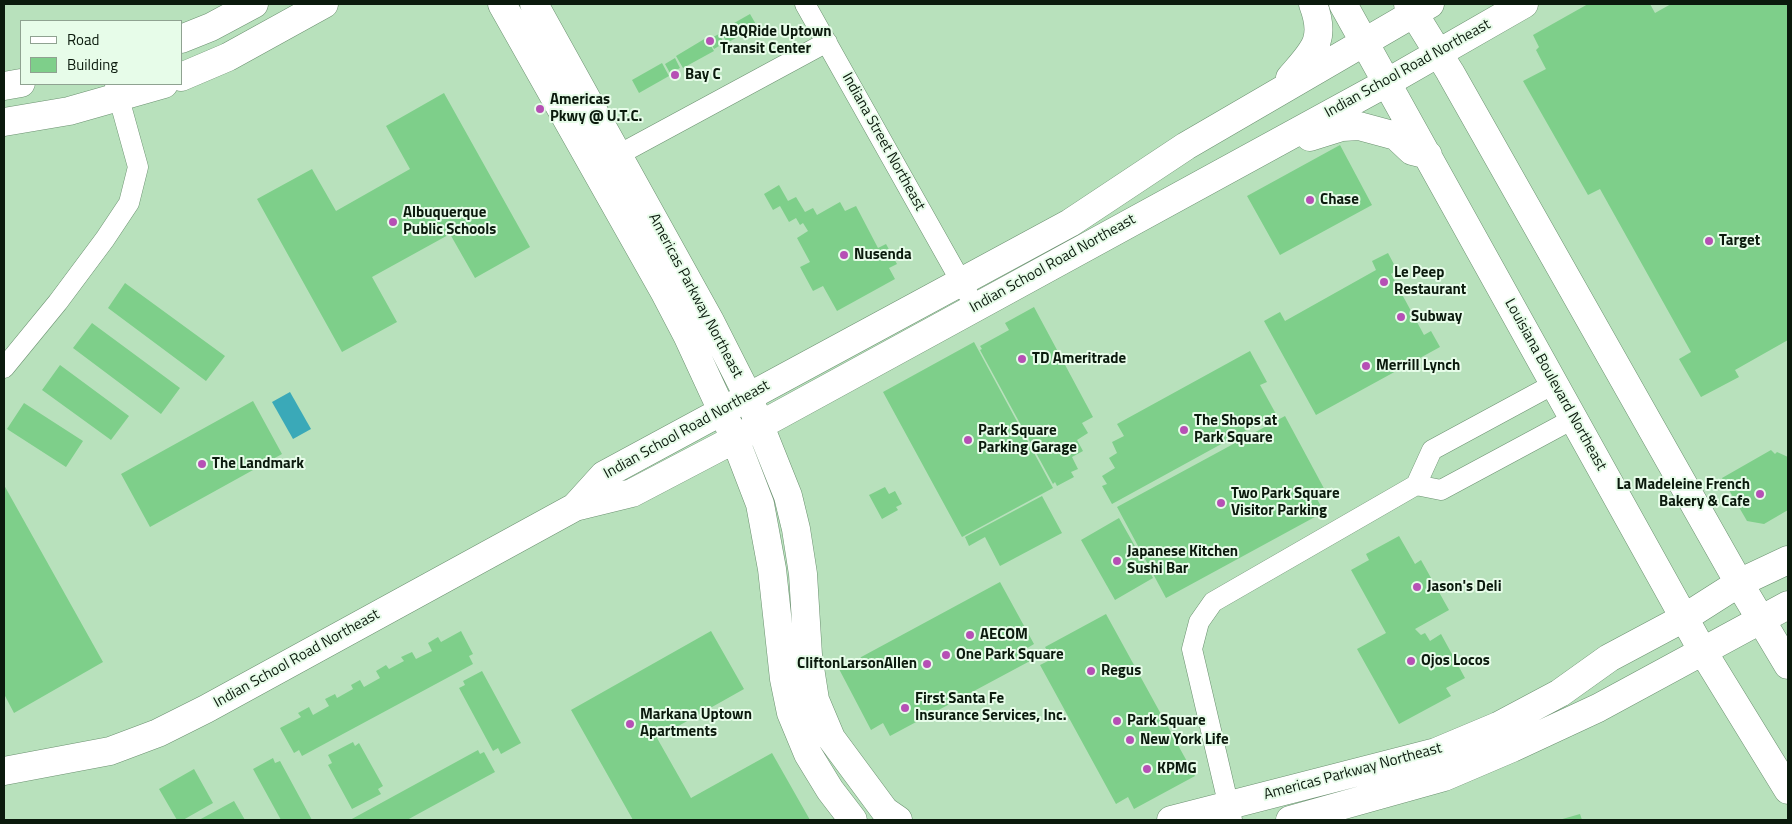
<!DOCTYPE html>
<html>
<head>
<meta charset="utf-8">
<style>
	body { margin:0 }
	#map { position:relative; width:1792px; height:824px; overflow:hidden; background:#b8e1bc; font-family:"Titillium Web",sans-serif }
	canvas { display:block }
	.frame { position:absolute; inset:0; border:5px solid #0b1a0d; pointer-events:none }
	.legend { position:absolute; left:20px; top:20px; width:162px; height:65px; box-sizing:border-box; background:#e7fce9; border:1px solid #8fa291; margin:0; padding:6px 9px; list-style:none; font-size:15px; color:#0b1a0d }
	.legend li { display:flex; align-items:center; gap:10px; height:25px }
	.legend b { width:25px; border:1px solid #8fa291 }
</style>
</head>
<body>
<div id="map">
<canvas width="1792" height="824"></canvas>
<div class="frame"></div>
<ul class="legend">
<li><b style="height:6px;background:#fff"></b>Road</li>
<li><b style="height:14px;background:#7ecf8a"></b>Building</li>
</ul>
</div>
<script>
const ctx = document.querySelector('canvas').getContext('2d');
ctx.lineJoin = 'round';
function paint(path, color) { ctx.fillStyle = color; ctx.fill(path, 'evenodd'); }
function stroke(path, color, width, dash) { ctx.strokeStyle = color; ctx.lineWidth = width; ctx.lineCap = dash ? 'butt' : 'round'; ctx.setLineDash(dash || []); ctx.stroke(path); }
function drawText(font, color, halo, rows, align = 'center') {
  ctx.font = font + ' "Titillium Web",sans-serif'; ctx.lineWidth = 4; ctx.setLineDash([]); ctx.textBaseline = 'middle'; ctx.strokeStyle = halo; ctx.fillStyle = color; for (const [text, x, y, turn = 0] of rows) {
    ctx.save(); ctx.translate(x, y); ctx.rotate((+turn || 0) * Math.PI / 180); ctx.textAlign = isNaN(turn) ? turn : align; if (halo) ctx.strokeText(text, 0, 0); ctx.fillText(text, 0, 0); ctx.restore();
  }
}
paint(new Path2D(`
	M290,392l21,37 -18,10 -21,-37z`), '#3aa9b8');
paint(new Path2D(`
	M1588,4h62l5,9 16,-9h117v336l-53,30 4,7 -38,20 -22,-38 12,-7 -91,-163 -12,6 -65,-114 23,-12 -10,-19 3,-3 -6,-12z
	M750,14l7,12 -30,17 -7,-12z
	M719,34l5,9 -10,6 -5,-10z
	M706,38l8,13 -31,17 -7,-12z
	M675,58l5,10 -10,5 -5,-9z
	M662,63l7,13 -30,17 -7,-13z
	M444,93l86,154 -55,31 -25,-44 -78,43 25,45 -55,30 -85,-153 55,-30 24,42 74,-42 -24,-43z
	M1340,145l32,60 -92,50 -33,-59z
	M779,185l9,16 8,-4 9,15 8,-4 4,7 23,-13 5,9 11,-5 22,42 8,-4 11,20 -8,4 6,11 -58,32 -14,-25 -10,5 -13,-24 10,-5 -13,-24 11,-7 -5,-8 -3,2 -4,-7 -7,4 -9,-16 -7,4 -9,-16z
	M1388,253l9,17 -6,4 33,61 7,-4 9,16 -124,68 -52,-94 16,-9 5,9 91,-51 -4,-9z
	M125,283l100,73 -19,25 -98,-73z
	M1034,307l59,110 -11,6 6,10 -11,7 6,11 -11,6 6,12 -7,3 3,5 -17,9 -2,-4 -2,2 -73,-134 2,-1 -2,-3 29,-16 -4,-7z
	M92,323l88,65 -19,26 -88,-66z
	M974,342l79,146 -91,49 -79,-145z
	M1250,351l17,31 -7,3 16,29 -164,90 -10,-18 5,-2 -5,-8 13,-8 -6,-10 8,-5 -5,-11 12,-6 -7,-12z
	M60,365l69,51 -18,24 -69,-50z
	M253,401l29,53 -132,73 -29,-53z
	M24,403l59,38 -17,26 -59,-38z
	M1285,416l42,78 -10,5 7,13 -158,86 -49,-91z
	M1771,450l4,4 2,-2 11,5v53l-24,14 -17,-3 -25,-43z
	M4,485l99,177 -89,51 -10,-19z
	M885,487l4,7 6,-3 7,13 -6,3 2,3 -16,9 -13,-24z
	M1042,496l20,37 -62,33 -15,-29 -16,9 -4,-9z
	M1119,518l34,60 -38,22 -34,-60z
	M1399,536l16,28 6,-4 28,50 -34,19 6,6 4,-2 5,8 11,-7 24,44 -19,10 5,8 -52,28 -42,-75 29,-16 -35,-63 18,-10 -3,-6z
	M1000,582l34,62 -10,6 6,11 -140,75 -7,-13 -12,7 -32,-61z
	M1106,614l89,162 -61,33 -6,-12 -12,7 -76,-139 12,-6 -7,-12z
	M461,631l12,23 -4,2 4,8 -171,92 -3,-6 -5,3 -14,-25 21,-11 -3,-4 11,-6 4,8 16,-9 -4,-7 10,-5 2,4 16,-9 -2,-4 9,-5 4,7 16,-9 -4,-7 10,-6 3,4 15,-8 -3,-4 11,-5 4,7 16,-8 -4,-8 10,-6 3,5z
	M711,631l33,58 -87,49 34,60 81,-45 38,67h-177l-62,-110z
	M482,671l39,72 -20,11 -3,-6 -5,3 -34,-63 6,-3 -2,-4z
	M353,742l2,4 4,-3 24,43 -5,3 3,5 -29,15 -24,-44 4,-2 -4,-8z
	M478,750l2,4 4,-2 11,20 -88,48h-57z
	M273,758l2,5 5,-2 32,59h-31l-28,-51z
	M194,769l19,34 -30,17h-6l-18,-31z
	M234,801l11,19h-46z
	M1580,814l2,6h-23z`), '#7ecf8a');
const street = new Path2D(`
	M805,4l163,290
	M607,161l220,-119
	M4,368l54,-66 47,-63 24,-36 9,-36 -23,-83
	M1416,485l25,5 132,-71
	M1232,820l-40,-171 7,-27 14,-20 203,-117 16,-35 122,-66`);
const secondary = new Path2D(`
	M502,4l162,287 23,44 48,104 25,65 12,65 12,110 7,34 17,41 22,36 23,30
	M534,4l176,317 38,75 40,100 8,33 7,45 5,81 7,45 16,38 54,73 13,9
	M1343,4l359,646 86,140
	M1408,4l42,68 289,511 49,82
	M181,39l30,-12 43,-23
	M181,77l47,-20 96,-53
	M1290,78c23,-27 37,-37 23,-74
	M4,86l17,-3
	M4,122l65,-11 95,-27
	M1310,137l32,-10 17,-1 37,10 16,15 16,4
	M575,507l29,-32 466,-252 116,-77 244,-142
	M4,771l106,-20 48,-18 48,-24 369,-202 57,-14 103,-54 653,-357 136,-78
	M1171,820l265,-68 62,-26 62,-33 49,-35 75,-40 55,-35 49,-23
	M1290,820l154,-43 68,-29 86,-40 190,-103`);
stroke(street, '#6b9170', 21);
stroke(secondary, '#6b9170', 29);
stroke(street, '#fff', 20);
stroke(secondary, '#fff', 28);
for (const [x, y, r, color] of [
	[710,41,5,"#b650b5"],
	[675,75,5,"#b650b5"],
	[540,109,5,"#b650b5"],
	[1310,200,5,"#b650b5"],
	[393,222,5,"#b650b5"],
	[1709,241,5,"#b650b5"],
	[844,255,5,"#b650b5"],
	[1384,282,5,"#b650b5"],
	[1401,317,5,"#b650b5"],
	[1022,359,5,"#b650b5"],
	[1366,366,5,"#b650b5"],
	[1184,430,5,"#b650b5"],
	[968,440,5,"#b650b5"],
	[202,464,5,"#b650b5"],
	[1760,494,5,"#b650b5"],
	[1221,503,5,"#b650b5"],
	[1117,561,5,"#b650b5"],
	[1417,587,5,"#b650b5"],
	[970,635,5,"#b650b5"],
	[946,655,5,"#b650b5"],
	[1411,661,5,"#b650b5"],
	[927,664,5,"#b650b5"],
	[1091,671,5,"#b650b5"],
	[905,708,5,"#b650b5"],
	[1117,721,5,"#b650b5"],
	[630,724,5,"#b650b5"],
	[1130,740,5,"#b650b5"],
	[1147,769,5,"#b650b5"]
]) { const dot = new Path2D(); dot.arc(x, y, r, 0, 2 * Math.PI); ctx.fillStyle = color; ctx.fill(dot); stroke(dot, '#e7fce9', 2); }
drawText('bold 15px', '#0b1a0d', '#e7fce9', [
	["ABQRide Uptown",720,32],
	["Transit Center",720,49],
	["Bay C",685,75],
	["Americas",550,100],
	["Pkwy @ U.T.C.",550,117],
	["Chase",1320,200],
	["Albuquerque",403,213],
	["Public Schools",403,230],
	["Target",1719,241],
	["Nusenda",854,255],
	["Le Peep",1394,273],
	["Restaurant",1394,290],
	["Subway",1411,317],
	["TD Ameritrade",1032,359],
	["Merrill Lynch",1376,366],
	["The Shops at",1194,421],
	["Park Square",1194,438],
	["Park Square",978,431],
	["Parking Garage",978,448],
	["The Landmark",212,464],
	["La Madeleine French",1750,485,"right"],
	["Bakery & Cafe",1750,502,"right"],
	["Two Park Square",1231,494],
	["Visitor Parking",1231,511],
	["Japanese Kitchen",1127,552],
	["Sushi Bar",1127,569],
	["Jason's Deli",1427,587],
	["AECOM",980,635],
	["One Park Square",956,655],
	["Ojos Locos",1421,661],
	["CliftonLarsonAllen",917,664,"right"],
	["Regus",1101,671],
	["First Santa Fe",915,699],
	["Insurance Services, Inc.",915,716],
	["Markana Uptown",640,715],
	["Apartments",640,732],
	["Park Square",1127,721],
	["New York Life",1140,740],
	["KPMG",1157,769]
], 'left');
drawText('15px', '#0b1a0d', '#e7fce9', [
	["Indian School Road Northeast",1408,69,-29],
	["Indiana Street Northeast",883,142,61],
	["Indian School Road Northeast",1053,264,-29],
	["Americas Parkway Northeast",695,296,62],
	["Louisiana Boulevard Northeast",1555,385,61],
	["Indian School Road Northeast",687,430,-29],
	["Indian School Road Northeast",297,659,-29],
	["Americas Parkway Northeast",1353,772,-15]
]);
</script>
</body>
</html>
